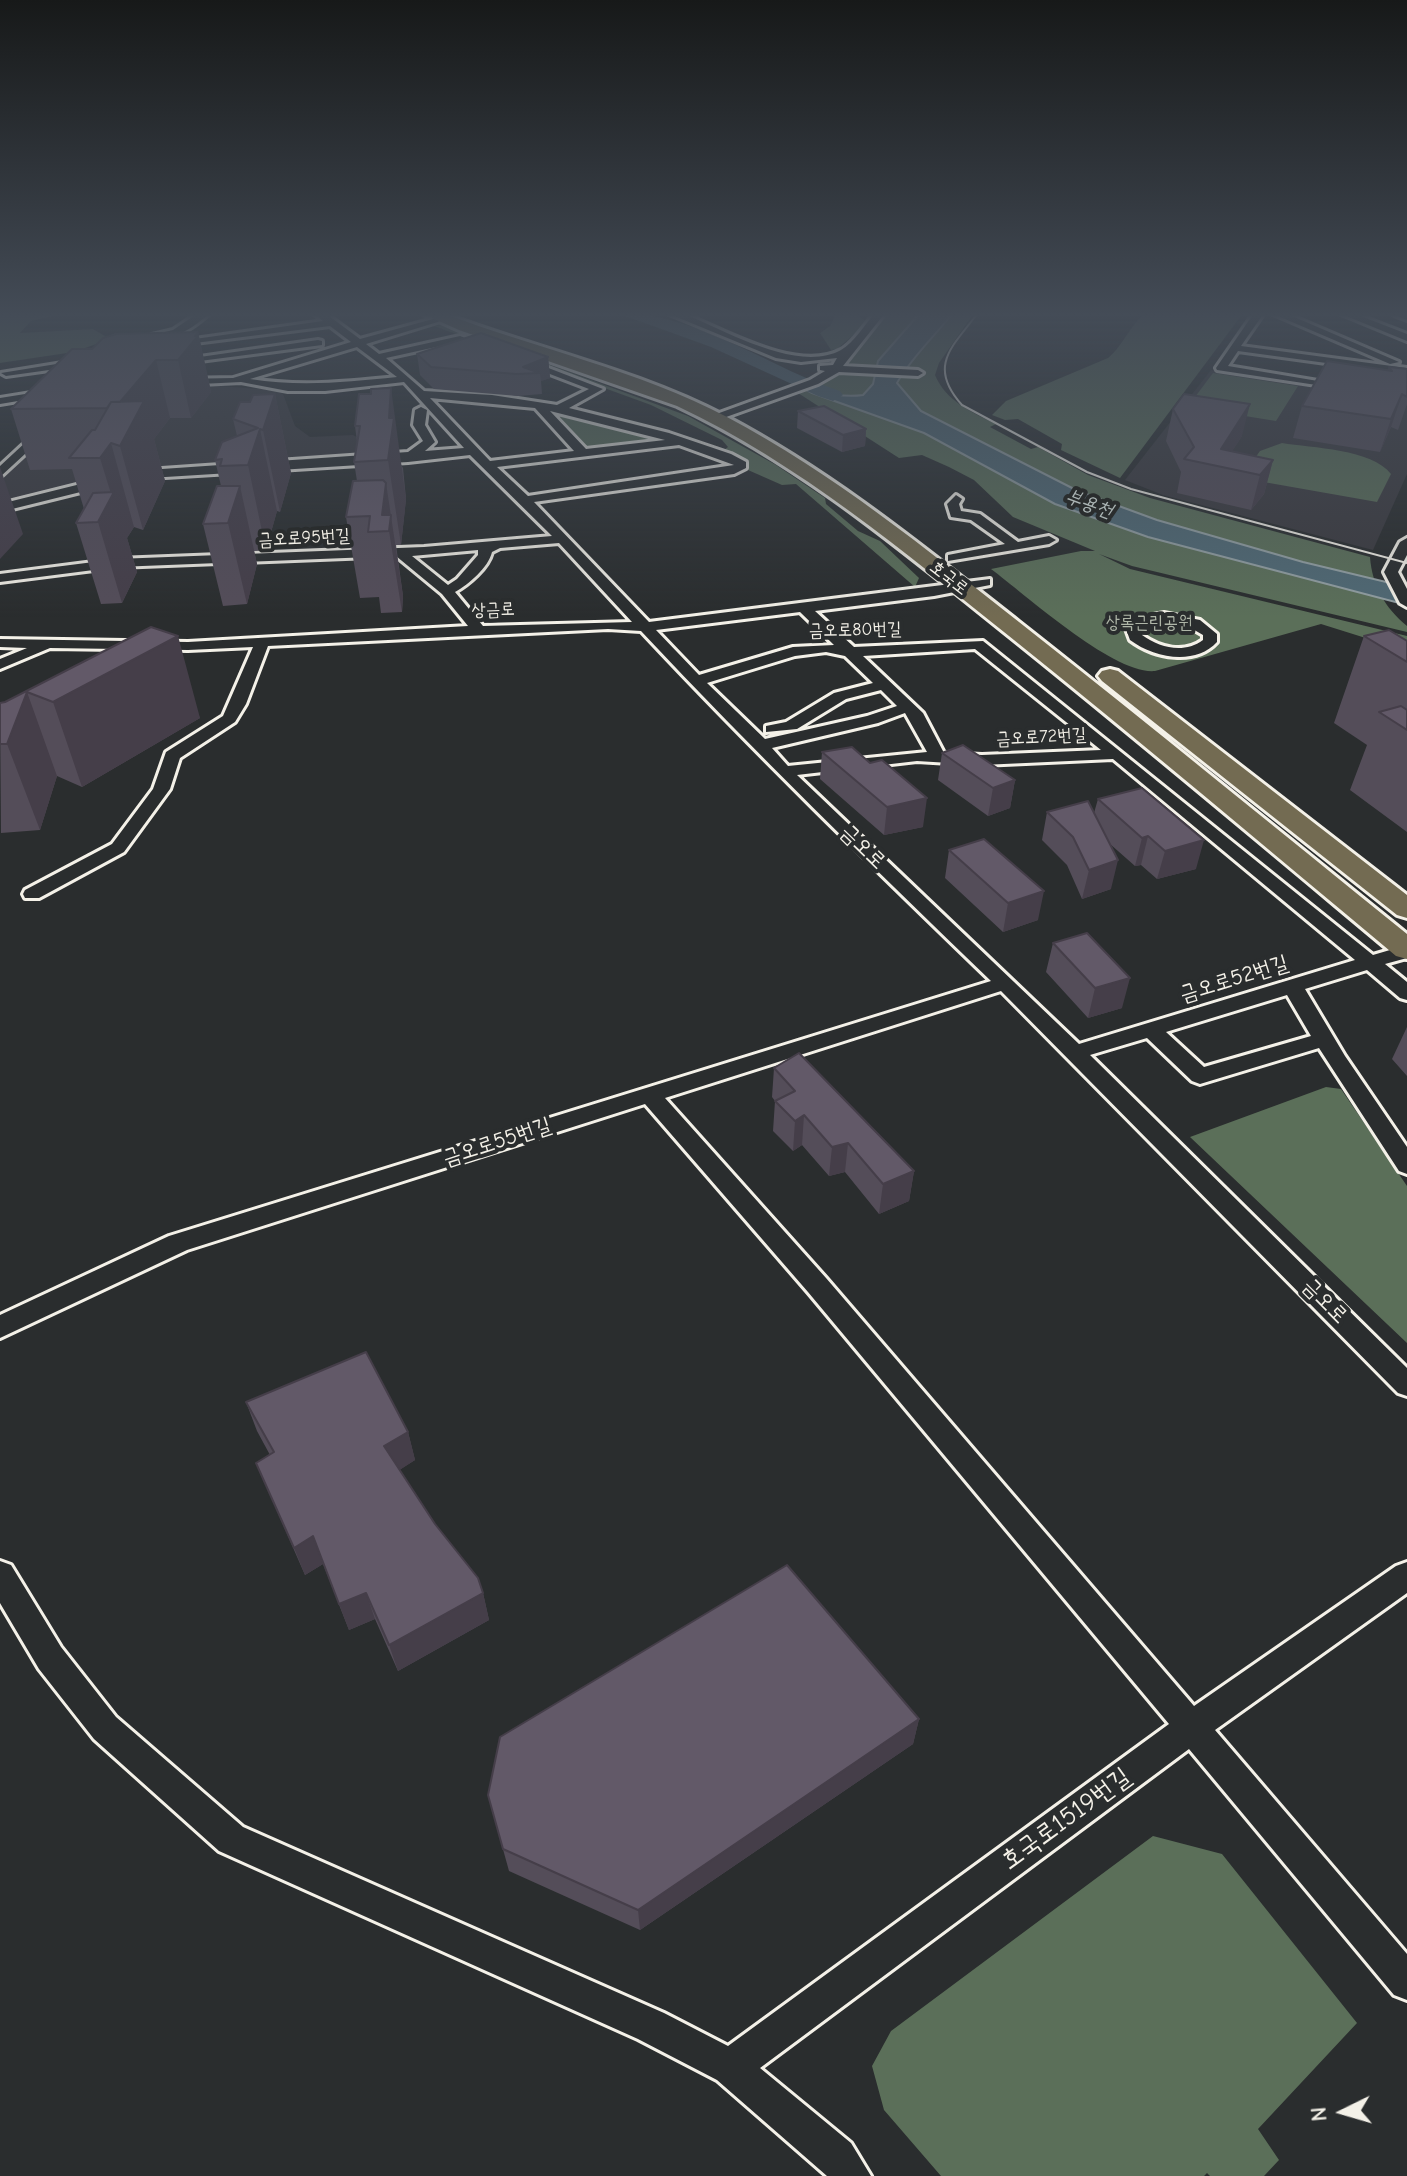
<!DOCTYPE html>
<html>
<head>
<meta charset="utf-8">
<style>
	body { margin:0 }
	#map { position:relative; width:1407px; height:2176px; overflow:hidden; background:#2a2d2e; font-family:"Comic Neue",sans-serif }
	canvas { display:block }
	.north { position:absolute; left:1303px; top:2072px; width:80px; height:80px; -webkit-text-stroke:6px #2a2d2e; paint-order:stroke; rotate:265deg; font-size:22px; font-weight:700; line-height:32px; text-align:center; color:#f4f1e8 }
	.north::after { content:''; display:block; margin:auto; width:28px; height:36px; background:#f4f1e8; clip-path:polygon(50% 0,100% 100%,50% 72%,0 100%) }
</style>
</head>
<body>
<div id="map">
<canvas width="1407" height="2176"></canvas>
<div class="north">N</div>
</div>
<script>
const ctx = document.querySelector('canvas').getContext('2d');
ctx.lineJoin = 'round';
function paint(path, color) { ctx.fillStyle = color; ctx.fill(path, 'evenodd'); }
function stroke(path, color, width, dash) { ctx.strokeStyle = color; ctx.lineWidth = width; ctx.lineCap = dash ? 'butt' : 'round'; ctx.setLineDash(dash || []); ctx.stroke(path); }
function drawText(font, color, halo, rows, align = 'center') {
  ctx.font = font + ' "Comic Neue","Poor Story",sans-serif'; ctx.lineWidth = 8; ctx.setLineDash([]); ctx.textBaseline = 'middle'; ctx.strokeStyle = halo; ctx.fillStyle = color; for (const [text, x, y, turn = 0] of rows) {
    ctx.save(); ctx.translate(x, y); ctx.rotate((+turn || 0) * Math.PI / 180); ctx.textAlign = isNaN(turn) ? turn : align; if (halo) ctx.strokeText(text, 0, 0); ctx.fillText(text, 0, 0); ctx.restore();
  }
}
paint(new Path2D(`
	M1211,370l196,29v75l-34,76 -210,-55 -38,-15z
	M204,385l71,5 8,4 12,32 15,11 43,-2 15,8 9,12 -160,7 -87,10 -130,32v-25l74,-68z`), '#3b3a3f');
paint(new Path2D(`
	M0,313h65l-34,8 -11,12 73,-4 17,10 -36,13 -74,11z
	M884,313h90l-35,50 -4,12c11,26 36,37 61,49l-6,3 41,22 7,-2 50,28 62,23 220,59c2,28 15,51 37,69v6l-275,-66 -33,-12 31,15 277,67v15l-86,-27 -166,47c-41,4 -129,-76 -164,-102l90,-18h14l-82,-34 -39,-37 -25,-13 -27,-12 -23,3 -101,-65 45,-20 2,-14z
	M1146,313l95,3 -121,162 -59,-28 1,-6 -44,-25 -13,1 -13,-5 14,-14 102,-43c16,-13 22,-34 38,-45z
	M844,315l14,1 8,5 -1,4 -28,24 -6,1 -11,-17 10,-7 5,-10z
	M442,325l246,91 88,49 49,33 1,6 32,27 22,10 39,37 -4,9 -119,-103 -14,1 -34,-15v-5l-24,-15 4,-3 -6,-7 -71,-35 -217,-79z
	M1213,373l85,13 -22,35 -62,-10 -37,10z
	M563,413l104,26 -50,8h-35l-17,-17 3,-3 -10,-10z
	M1282,443c30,5 90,6 109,31l-14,28 -136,-24 19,-27z
	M1326,1087l15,2 66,97v157l-217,-206z
	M1153,1836l69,18 135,169 -99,106 21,31 -15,16h-54l-3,-3 -3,3h-263l-57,-66 -12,-44 19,-35z`), '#5b6f59');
const water = new Path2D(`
	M920,313h33c-19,24 -41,44 -56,70l24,28 157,80 79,29 146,42 104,25v18l-259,-68 -93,-33 -131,-71 -112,-40 -35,-19c15,-2 29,11 42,16 14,5 30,7 44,5l10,-11 5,-23z`);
paint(water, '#506974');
stroke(water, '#929fa2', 2);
paint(new Path2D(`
	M617,313c82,0 148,53 223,78l3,4 -10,6 -15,-5 -107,-49z`), '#506974');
const street = new Path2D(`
	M198,313h12c-15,13 -39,32 -58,22l21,-5z
	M313,313h12l35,26 84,-23v4l-78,24 13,10 81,-18 34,13 -5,3 -30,-10 -73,16 38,33 68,4 65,10 32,-16 -73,-28 9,-2 78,30 -34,19 100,25 62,21 15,8v6l-12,6 -200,28 115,120 341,-43v6l-56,11 -119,15 39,36 129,-6 390,314 34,-10v13l-22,6 22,18v18l-7,-2 -33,-28 -62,19 40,67 62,91v27l-8,-3 -80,-123 -119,36 -8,-3 -45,-43 -57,17 317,313v28l-9,-3 -397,-402 -336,107 161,180 368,428 202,-140 11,-4v31l-192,137 192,224v46l-13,-5 -205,-246 -429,319 91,75 20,33h-44l-110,-96 -79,-41 -419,-188 -125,-112 -55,-70 -39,-66v-42l11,4 50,82 55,70 127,110 421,186 64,33 441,-322 -361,-432 -163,-188 -458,146 -187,88v-23l169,-79 822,-255c-119,-115 -237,-229 -350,-350l-33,-2 -340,17 -22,58 -11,18 -55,36 -10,31 -46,63 -85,46h-14l-2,-4 2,-4 87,-46 41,-55 13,-37 57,-36 30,-69 -65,3 -138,-2 -50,21v-10l27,-11 -27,-1v-8l188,3 280,-16 -26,-32 -46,-38 -279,11 -117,15v-8l117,-15 307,-12 128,-11 -82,-81 -62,7 -275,17 -133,33v-8l133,-33 275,-19 15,-11 -10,-16 2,-15 6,-3 6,3 -2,15 10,17 -10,9 39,-3 -60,-66 -79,9h-37l-47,-9 -61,3 -5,-3 5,-3 53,-1 118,-36 -21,-16 -159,20 -5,-3 157,-22zM357,347l40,30c-50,5 -96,10 -147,2zM430,398l105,10 39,43 -84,10zM550,411l115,29 -79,9zM679,445l55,20 -206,31 -31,-29zM559,543l73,79 -149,4 -28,-34c14,-8 33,-24 37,-40l8,-4zM478,550v5l-21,24 -9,6 -36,-29zM800,612l34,33 -41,2 -94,28 -43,-45zM975,649l126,101 -119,5 -38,-2 -21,-40 -60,-57zM826,652l19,4 28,27 -39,10 -48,29 -20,4v6l31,-3 49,-30 35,-9 16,16 -30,10 -102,23 -58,-56 88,-27zM905,713l22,39 -139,14 -16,-18 106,-25zM1113,759l242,201 -276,84 -282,-269 120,-14 65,4zM1287,995l24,41 -107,31 -38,-35z
	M667,313h15c41,16 115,61 159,37 13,-7 24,-26 34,-37h10l-42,53 75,4 5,3 -5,3 -79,-4 -21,12 -103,37 -6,-3 2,-2 99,-36 15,-9 -5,-1v-4l13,-1 4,-7 -36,4 -25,-4z
	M1254,313h10l-23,33 166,22v6l-169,-23 -10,15 120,20 -5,3 -126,-19 -1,-2z
	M1271,313h14l114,49 -9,2z
	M1339,313h14l54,21v7z
	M1392,313l15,1v6l-13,-5z
	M318,340l4,1v4l-145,19 -5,-3z
	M81,360l5,3 -1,2 -79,11 -5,-3z
	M50,390l5,3 -1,2 -54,9v-6z
	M41,428l10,2 -51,47v-11z
	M956,495l6,4 -3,5 2,7 19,3 38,28 31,-6 7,4 -7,4 -101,17v-6l57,-11 -34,-24 -20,-3 -4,-13z
	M1407,538v17l-9,17 9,17v18l-7,-4 -16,-31 16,-30z
	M1164,613l36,7 17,14v8c-22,24 -63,16 -87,-2l-4,-11 7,-10zM1164,621l20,3 19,11v5c-19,14 -43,8 -61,-5l1,-10z`);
const primary = new Path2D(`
	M421,313h22c94,36 195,57 284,104 106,56 199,132 292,205 131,103 259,208 388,312v25l-11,-3c-128,-107 -256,-215 -387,-320 -105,-84 -209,-172 -332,-230l-218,-76z
	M1110,669l8,2 289,224v23l-10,-3 -295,-234 -4,-5 4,-5z`);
stroke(street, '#f4f1e8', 6);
stroke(primary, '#f4f1e8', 6);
paint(street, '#2a2d2e');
paint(primary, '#736b52');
stroke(new Path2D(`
	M978,313c-26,34 -51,53 -16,92l125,67 44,17 276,74`), '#f4f1e8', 2);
paint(new Path2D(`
	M198,332l13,60 -20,26h-21l-16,21 11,42 -22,49 -9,-3 -7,11 10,34 -15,31 -21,1 -25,-81 8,-14 -12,-40 -42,1 -19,-61 81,-60z
	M417,354l131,3 2,21 -9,3 1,13 -24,2 -84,-7 -14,-14z
	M1389,367l18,30v7l-9,26 -7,-3 -11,25 -87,-14 9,-32 86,-36z
	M275,394l16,79 -11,39 -3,-1 -11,39 -12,1 3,13 -10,40 -24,2 -20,-82 18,-38 -6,-26 22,-24 -4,-17 17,-17z
	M359,394l44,74 3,31 -5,46h-5l7,51 -1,16 -21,1 -2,-16 -19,1 -14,-81 11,-36 -3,-19 3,-20 -2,-16z
	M1173,409l69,27 -10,15 41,9 -9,34 -13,16 -74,-17 4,-21 -15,-31z
	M798,411l68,18 -1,17 -23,6 -45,-24z
	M151,627l49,91 -118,69 -25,-11 -17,54 -39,3 -1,-130 5,-1z
	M1364,636l43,5v191l-57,-42 17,-45 -33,-22z
	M822,752l48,11 53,64 -39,8 -64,-56z
	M942,753l73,27 -5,28 -22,8 -50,-36z
	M1098,799l98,70 -39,10 -16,-14 -6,1 -25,-22 1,45 -29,10 -15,-34 -25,-25 5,-28 47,1z
	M949,850l89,70 -35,12 -58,-54z
	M1053,943l69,65 -34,10 -42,-46z
	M1407,1027v49l-15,-17z
	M774,1068l140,103 -5,30 -30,13 -34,-42 -16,4 -27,-31 -9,6 -20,-20 2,-30 -3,-4z
	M246,1402l162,30 7,28 -16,10 36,54 48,69 6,27 -91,51 -23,-52 -26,11 -26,-66 -18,11 -49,-112 14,-8 -13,-24z
	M919,1719l-6,25 -273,186 -131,-59 -21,-76z`), '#544d59');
paint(new Path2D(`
	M198,332l13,60 -20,26 -13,-58z
	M548,357l2,21 -9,3 -1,-8 -17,-6z
	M156,360l14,58 -16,21 11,42 -22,49 -23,-84 -5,-38z
	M391,388l15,111 -5,46 -13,-85 1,-42z
	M275,394l16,79 -11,39 -17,-82z
	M1402,394l-11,33 -11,25 11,-33z
	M1250,404l-8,32 -20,31 -1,-18z
	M260,429l17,82 -11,39 -18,-85z
	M866,429l-1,17 -23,6 1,-17z
	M111,443l23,84 -7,11 10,34 -15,31 -24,-81 14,-25 -12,-39z
	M1273,460l-9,34 -13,16 9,-35z
	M0,467l23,67 -23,25z
	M386,483l17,113 -1,16 -13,-81 -7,-16z
	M240,486l17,78 -10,40 -19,-81z
	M178,636l22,82 -118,69 -29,-85z
	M27,692l30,84 -17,54 -33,-86z
	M1015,780l-5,28 -22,8 5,-28z
	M927,798l-4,29 -39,8 3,-28z
	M1148,836l-7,29 -6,1 7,-28z
	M1204,840l-8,29 -39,10 8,-28z
	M1118,860l-7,29 -29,10 7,-29z
	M1044,891l-6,29 -35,12 5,-29z
	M1130,978l-8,30 -34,10 7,-30z
	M804,1115l-2,30 -9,6 2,-30z
	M848,1143l-3,29 -16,4 3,-29z
	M914,1171l-5,30 -30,13 4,-30z
	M408,1432l7,28 -23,15 -8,-29z
	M313,1536l10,28 -18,11 -11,-27z
	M366,1593l9,26 -26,11 -10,-26z
	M483,1593l6,27 -91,51 -9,-26z
	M919,1719l-6,25 -273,186 -2,-20z`), '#453e49');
const building = new Path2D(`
	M198,332l-3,4h3l-20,24h-22l-36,42h-9l-4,6 -96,1 61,-60h20l11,-11 13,-4z
	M481,333l67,24 -25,10 17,6 -24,1 -85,-7 -14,-13z
	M1327,361l65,10 -3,-4 18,2v28l-5,-3 -11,25 -89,-13z
	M391,388l-2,30h5l-6,42 -34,2 6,-36h-5l4,-32h12v-5z
	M275,394l-12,36 -3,-1 -12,36 -28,1 2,-7 -7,1 7,-18 36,-14 -25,-9 7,-17h10l3,-7z
	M1184,394l66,10 -29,45 52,11 -13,15 -76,-16 10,-12 -21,-38z
	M144,401l-24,45 -9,-3 -11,15h-31l23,-28h3l16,-28z
	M824,406l42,23 -23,6 -45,-24z
	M383,480l3,3 -4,32h9l-2,16 -21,1 2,-16 -24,1 7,-36z
	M217,486h23l-12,37 -25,1z
	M114,492l-16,30 -22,1 17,-30z
	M151,627l27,9 -125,66 -26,-10 -20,52h-7v-41l5,-1z
	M1389,630l18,11v21l-43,-26z
	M1401,706l6,4v20l-28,-18z
	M963,745l52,35 -22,8 -51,-35z
	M852,747l18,16 12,-3 45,38 -40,9 -65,-55z
	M1142,788l62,52 -39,11 -17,-15 -6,2 -44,-39z
	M1088,801l30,59 -29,10 -16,-33 -26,-25z
	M984,839l60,52 -36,12 -59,-53z
	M1087,933l43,45 -35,10 -42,-45z
	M799,1053l115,118 -31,13 -35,-41 -16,4 -28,-32 -9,6 -20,-20 20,-10 -21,-23z
	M366,1352l42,80 -24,14 51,78 43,54 5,15 -94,52 -23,-52 -27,11 -26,-68 -19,12 -38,-85 18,-11 -28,-50z
	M787,1565l132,154 -281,191 -135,-61 -15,-54 12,-58z`);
paint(building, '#625968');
stroke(building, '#453e49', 2);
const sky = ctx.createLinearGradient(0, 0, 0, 618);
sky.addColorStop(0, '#171919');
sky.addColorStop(0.51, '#444c57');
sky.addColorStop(1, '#444c5700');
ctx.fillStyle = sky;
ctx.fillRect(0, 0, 1407, 618);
drawText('18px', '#f4f1e8', '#2a2d2e', [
	["금오로95번길",304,538,-3],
	["호국로",949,578,38],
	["상금로",493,610,-2],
	["금오로80번길",855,630,-1],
	["금오로72번길",1041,737,-3]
]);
drawText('18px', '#afb6a8', '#2a2d2e', [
	["상록근린공원",1149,623]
]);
drawText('italic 20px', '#aab4b4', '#2a2d2e', [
	["부용천",1089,504,20]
]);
drawText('22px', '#f4f1e8', '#2a2d2e', [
	["금오로",863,847,44],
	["금오로52번길",1234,979,-17],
	["금오로55번길",497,1142,-18],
	["금오로",1325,1301,45]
]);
drawText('26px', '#f4f1e8', '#2a2d2e', [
	["호국로1519번길",1066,1819,-36]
]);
</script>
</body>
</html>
